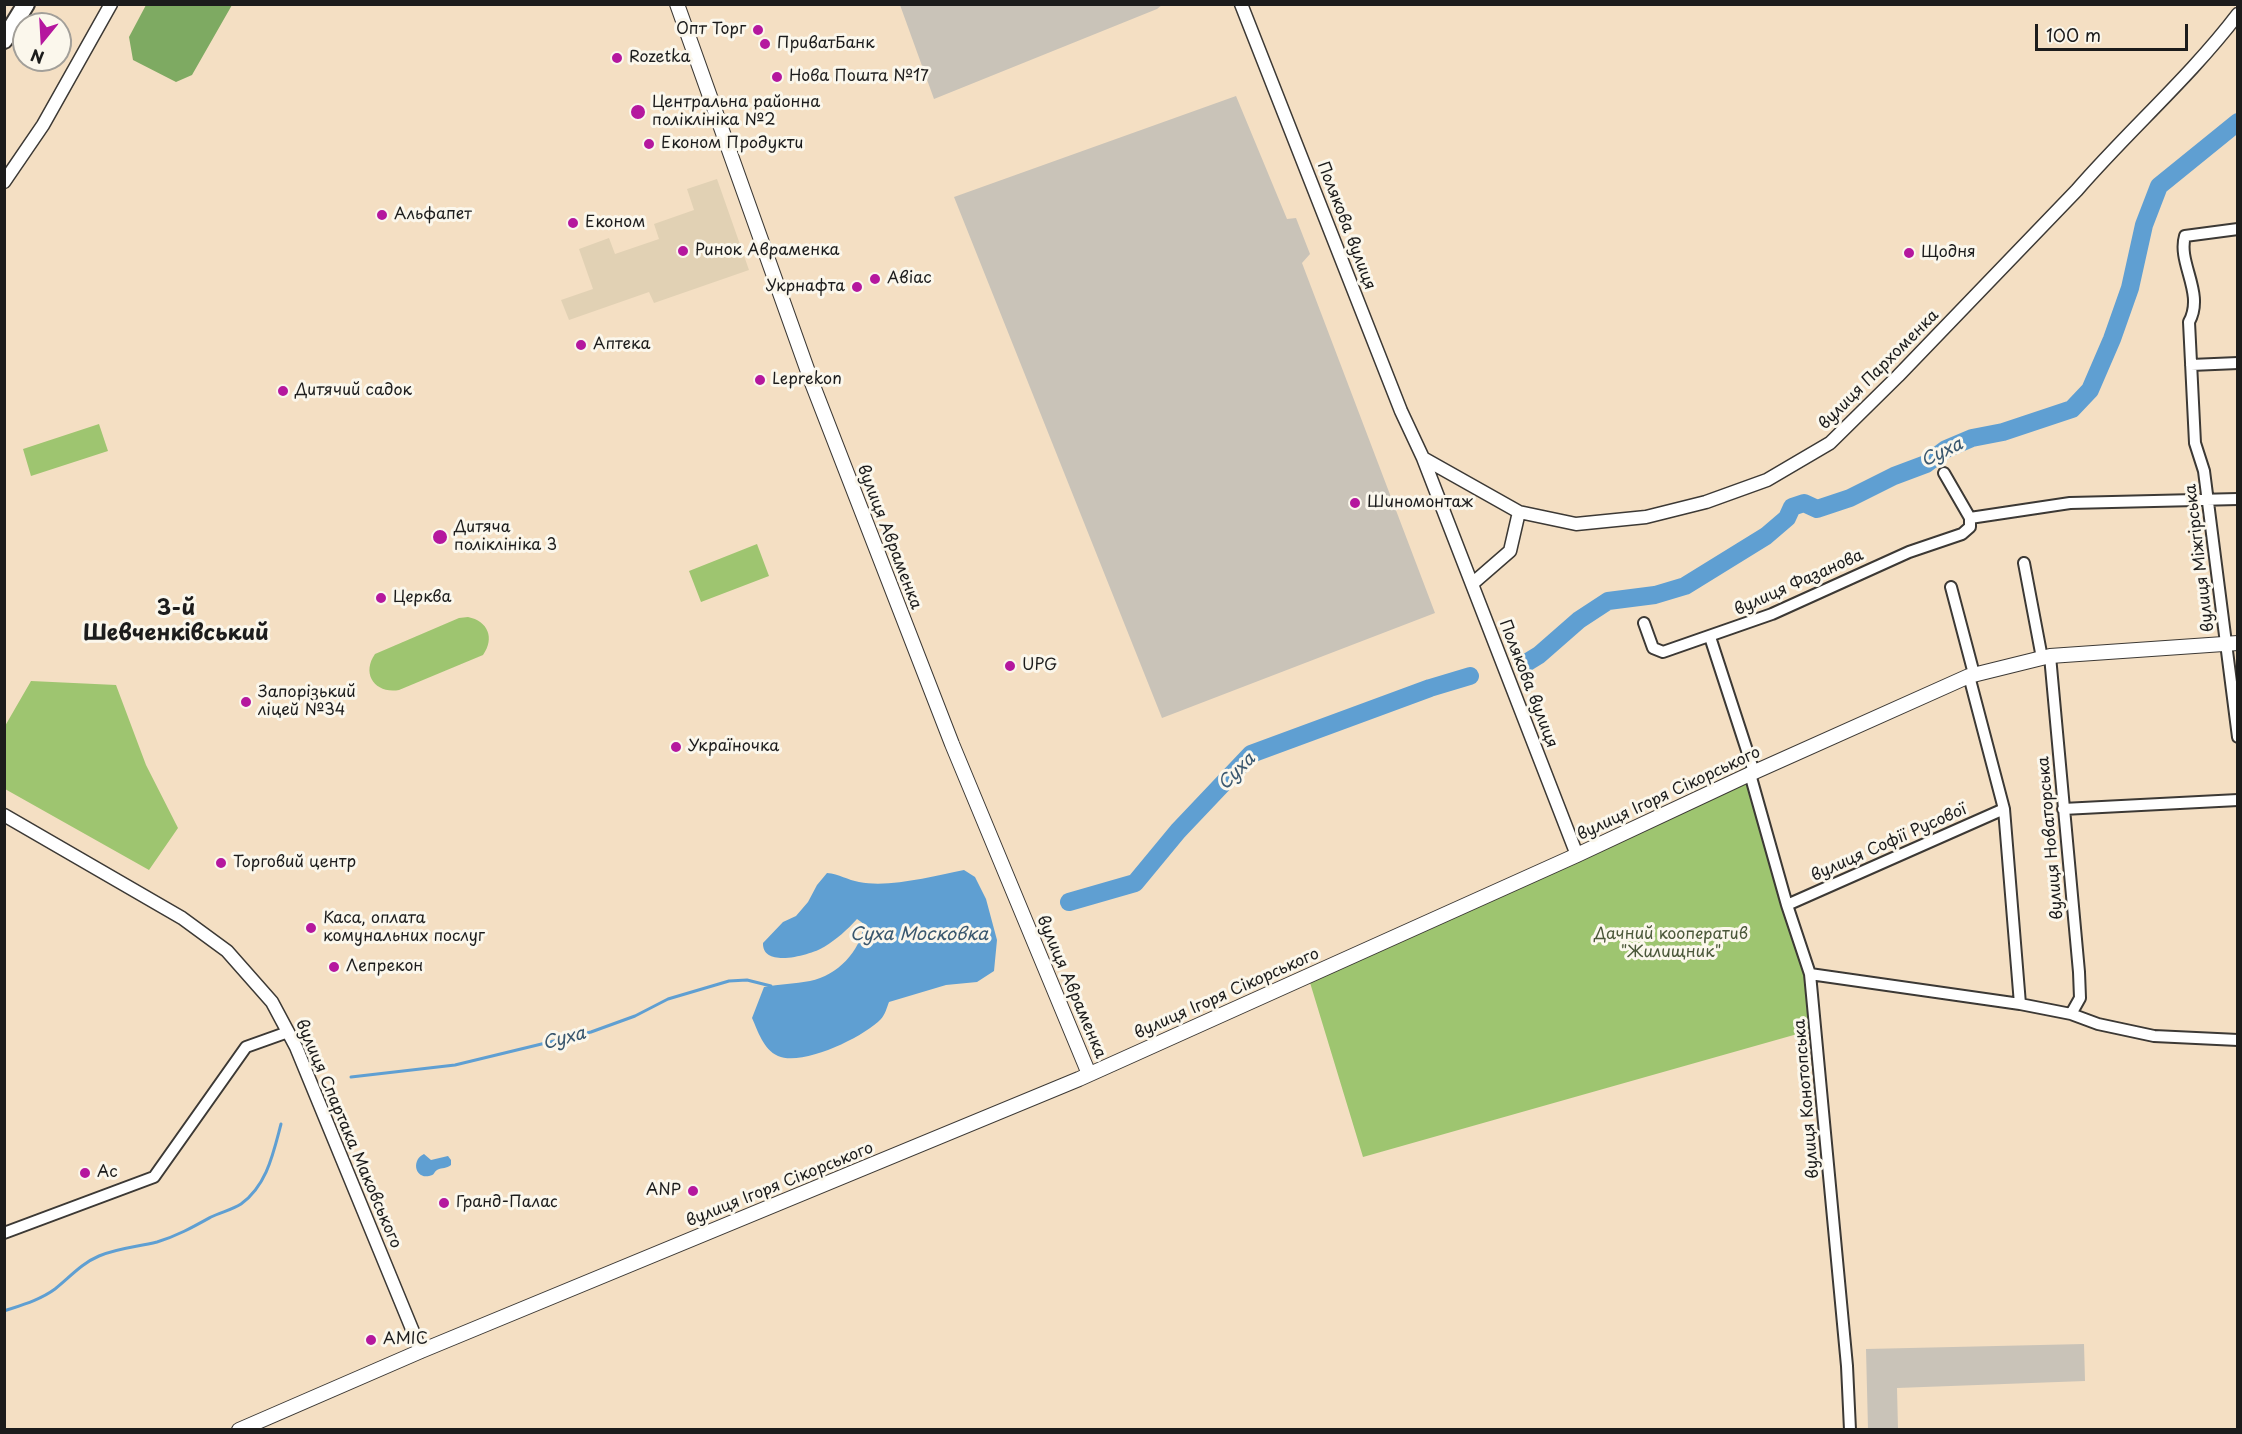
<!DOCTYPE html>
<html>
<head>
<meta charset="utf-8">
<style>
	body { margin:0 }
	#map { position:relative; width:2242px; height:1434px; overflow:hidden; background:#f4dfc3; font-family:"Playpen Sans",sans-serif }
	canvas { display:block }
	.frame { position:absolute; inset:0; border:6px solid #1c1c1c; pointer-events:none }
	.north { position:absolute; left:12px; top:12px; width:60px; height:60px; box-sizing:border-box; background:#fbf7ec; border:2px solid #a29f99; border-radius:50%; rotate:198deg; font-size:16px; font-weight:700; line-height:24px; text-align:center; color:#1c1c1c }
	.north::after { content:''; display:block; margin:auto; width:21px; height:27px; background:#b5179e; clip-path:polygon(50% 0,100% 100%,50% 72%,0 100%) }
	.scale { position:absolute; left:2035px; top:24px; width:153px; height:27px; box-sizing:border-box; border:3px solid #1c1c1c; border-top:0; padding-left:8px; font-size:18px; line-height:21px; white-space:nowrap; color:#1c1c1c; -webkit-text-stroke:4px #fbf7ec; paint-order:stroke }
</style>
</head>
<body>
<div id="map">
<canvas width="2242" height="1434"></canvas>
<div class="frame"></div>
<div class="north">N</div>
<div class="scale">100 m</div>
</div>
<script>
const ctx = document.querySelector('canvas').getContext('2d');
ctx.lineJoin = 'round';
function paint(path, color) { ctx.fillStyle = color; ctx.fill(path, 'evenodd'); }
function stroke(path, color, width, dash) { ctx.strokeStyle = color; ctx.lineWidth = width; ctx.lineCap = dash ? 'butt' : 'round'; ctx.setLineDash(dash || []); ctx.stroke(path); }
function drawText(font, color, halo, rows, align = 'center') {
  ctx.font = font + ' "Playpen Sans",sans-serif'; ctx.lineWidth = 6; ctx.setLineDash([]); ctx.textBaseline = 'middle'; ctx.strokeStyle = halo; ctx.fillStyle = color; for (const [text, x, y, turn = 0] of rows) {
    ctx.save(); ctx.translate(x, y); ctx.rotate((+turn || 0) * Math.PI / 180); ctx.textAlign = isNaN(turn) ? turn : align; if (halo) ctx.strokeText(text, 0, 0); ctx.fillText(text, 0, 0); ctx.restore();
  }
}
paint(new Path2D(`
	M717,179l32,91 -95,33 -5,-11 -80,28 -8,-20 32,-11 -14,-40 30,-11 6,16 44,-15 -5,-15 40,-14 -7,-21z`), '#e1d1b4');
paint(new Path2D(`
	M900,5v-1l262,1 -5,4 -223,90z
	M1236,96l51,123 9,-1 14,36 -8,9 133,350 -273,105 -208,-521z
	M2084,1344l1,37 -188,7 1,41h-30l-2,-80z`), '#c9c3b8');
paint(new Path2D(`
	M99,424l9,27 -77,25 -8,-27z
	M757,544l12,32 -68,26 -12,-31z
	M468,617c20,4 27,21 15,38l-84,35c-24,4 -38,-16 -24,-36l84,-36z
	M31,681l85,4 30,80 32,63 -29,42 -144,-81v-63z
	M1754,772l56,202 5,55 -452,128 -55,-181z`), '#9ec570');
paint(new Path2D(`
	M146,5v-1l86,1 -40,70 -16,7 -43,-22 -4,-23z`), '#7eaa62');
paint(new Path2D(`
	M964,870l11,7 11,22 11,41 -3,31 -17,11 -31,3 -57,17c-2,5 -4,13 -8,17 -17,18 -79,48 -103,37 -15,-7 -20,-25 -26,-38l12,-31c15,-3 31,-3 46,-6 28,-6 50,-29 54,-57l-7,-5c-10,11 -20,20 -33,28 -13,8 -62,22 -61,-4l20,-21 13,-6 12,-14 9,-17 10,-12c12,1 21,7 32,9 31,6 74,-6 105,-12z
	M424,1154l7,6 17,-4 3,4v5c-5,4 -8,2 -14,5 -4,3 -2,5 -8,6 -14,3 -18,-16 -5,-22z`), '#5f9fd2');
stroke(new Path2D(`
	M351,1077l104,-12 136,-33 44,-16 33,-17 61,-18 18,-1 24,6
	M4,1311c18,-6 36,-11 51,-22 14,-11 27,-26 44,-33 19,-8 38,-9 58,-14 20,-6 36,-15 54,-25 10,-5 21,-7 30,-13 26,-19 32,-50 40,-80`), '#5f9fd2', 3);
stroke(new Path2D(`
	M1526,663l13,-8 40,-35 29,-19 47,-6 30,-9 81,-50 21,-18 5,-11 12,-4 13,6 33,-11 44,-22 32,-12 20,-15 26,-11 31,-6 69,-23 18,-19 22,-51 18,-51 14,-63 15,-39 79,-64
	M1069,902l66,-19 43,-52 73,-77 179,-66 40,-12`), '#5f9fd2', 18);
const minor = new Path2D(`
	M2238,229l-53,7c-8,27 20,57 4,86l6,121 9,28 34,266
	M2191,365l47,-2
	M1970,518l100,-15 168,-4
	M2024,563l18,95
	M1951,587l23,87
	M1644,623l9,25 10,4 109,-38 137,-62 53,-18 8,-7v-9l-26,-45
	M1710,637l44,135
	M2050,656l29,316 1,26 -9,16
	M1969,676l35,133 16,195
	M1750,774l37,131 23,69 37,392 3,64
	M2063,809l175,-9
	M1787,905l217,-96
	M1810,974l210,30 51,10 27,10 56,12 84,4
	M4,1233l150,-56 92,-130 42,-15`);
const tertiary = new Path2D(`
	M1241,4l160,407 22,47 154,397
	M4,182l39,-57 68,-121
	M1423,458l96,54
	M1472,584l38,-33 9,-39 57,12 70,-7 60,-15 61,-22 63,-37 68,-67 179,-186c52,-60 113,-113 161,-176
	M4,815l178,103 45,33 45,51 24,45 125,304`);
const secondary = new Path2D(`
	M677,4l135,379 140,361 137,330
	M239,1430l182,-79 658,-272 498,-224 173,-81 219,-98 81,-20 188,-13`);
const trunk = new Path2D(`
	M4,40l22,-36`);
stroke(minor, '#3c3935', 14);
stroke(tertiary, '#3c3935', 15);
stroke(secondary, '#3c3935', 16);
stroke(trunk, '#3c3935', 20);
stroke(minor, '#fff', 10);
stroke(tertiary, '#fff', 12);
stroke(secondary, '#fff', 14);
stroke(trunk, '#fff', 16);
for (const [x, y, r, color] of [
	[758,30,6,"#b5179e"],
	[765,44,6,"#b5179e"],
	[617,58,6,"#b5179e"],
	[777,77,6,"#b5179e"],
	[638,112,8,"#b5179e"],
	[649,144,6,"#b5179e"],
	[382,215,6,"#b5179e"],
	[573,223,6,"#b5179e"],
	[683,251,6,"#b5179e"],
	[1909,253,6,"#b5179e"],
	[875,279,6,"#b5179e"],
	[857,287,6,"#b5179e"],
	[581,345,6,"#b5179e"],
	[760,380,6,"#b5179e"],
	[283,391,6,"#b5179e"],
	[1355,503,6,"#b5179e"],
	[440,537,8,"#b5179e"],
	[381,598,6,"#b5179e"],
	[1010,666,6,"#b5179e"],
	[246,702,6,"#b5179e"],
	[676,747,6,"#b5179e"],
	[221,863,6,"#b5179e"],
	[311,928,6,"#b5179e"],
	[334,967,6,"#b5179e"],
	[85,1173,6,"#b5179e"],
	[693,1191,6,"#b5179e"],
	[444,1203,6,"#b5179e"],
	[371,1340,6,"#b5179e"]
]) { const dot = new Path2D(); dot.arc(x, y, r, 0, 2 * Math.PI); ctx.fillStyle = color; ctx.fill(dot); stroke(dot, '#fbf7ec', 2); }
drawText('16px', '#1c1c1c', '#fbf7ec', [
	["Опт Торг",746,30,"right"],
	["ПриватБанк",777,44],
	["Rozetka",629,58],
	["Нова Пошта №17",789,77],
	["Центральна районна",652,103],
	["поліклініка №2",652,121],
	["Економ Продукти",661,144],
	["Альфапет",394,215],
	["Економ",585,223],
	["Ринок Авраменка",695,251],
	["Щодня",1921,253],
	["Авіас",887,279],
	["Укрнафта",845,287,"right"],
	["Аптека",593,345],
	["Leprekon",772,380],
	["Дитячий садок",295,391],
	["Шиномонтаж",1367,503],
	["Дитяча",454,528],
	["поліклініка 3",454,546],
	["Церква",393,598],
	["UPG",1022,666],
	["Запорізький",258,693],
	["ліцей №34",258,711],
	["Україночка",688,747],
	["Торговий центр",233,863],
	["Каса, оплата",323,919],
	["комунальних послуг",323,937],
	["Лепрекон",346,967],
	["Ас",97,1173],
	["ANP",681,1191,"right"],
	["Гранд-Палас",456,1203],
	["AMIC",383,1340]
], 'left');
drawText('16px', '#1c1c1c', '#fbf7ec', [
	["Полякова вулиця",1346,226,69],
	["вулиця Пархоменка",1879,370,-45],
	["вулиця Авраменка",889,537,69],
	["вулиця Міжгірська",2200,558,-97],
	["вулиця Фазанова",1799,583,-24],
	["Полякова вулиця",1528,684,69],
	["вулиця Ігоря Сікорського",1669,794,-25],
	["вулиця Новаторська",2051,838,-95],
	["вулиця Софії Русової",1889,843,-24],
	["вулиця Авраменка",1071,987,67],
	["вулиця Ігоря Сікорського",1227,994,-24],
	["вулиця Конотопська",1807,1099,-95],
	["вулиця Спартака Маковського",348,1134,67],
	["вулиця Ігоря Сікорського",780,1185,-22]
]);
drawText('16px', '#4a5739', '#fbf7ec', [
	["Дачний кооператив",1671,935],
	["\"Жилищник\"",1671,953]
]);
drawText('italic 18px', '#3a576e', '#fbf7ec', [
	["Суха",1942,453,-26],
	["Суха",1237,772,-45],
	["Суха Московка",919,935],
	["Суха",564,1039,-15]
]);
drawText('bold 22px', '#1c1c1c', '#fbf7ec', [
	["3-й",176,609],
	["Шевченківський",176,634]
]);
</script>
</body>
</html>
